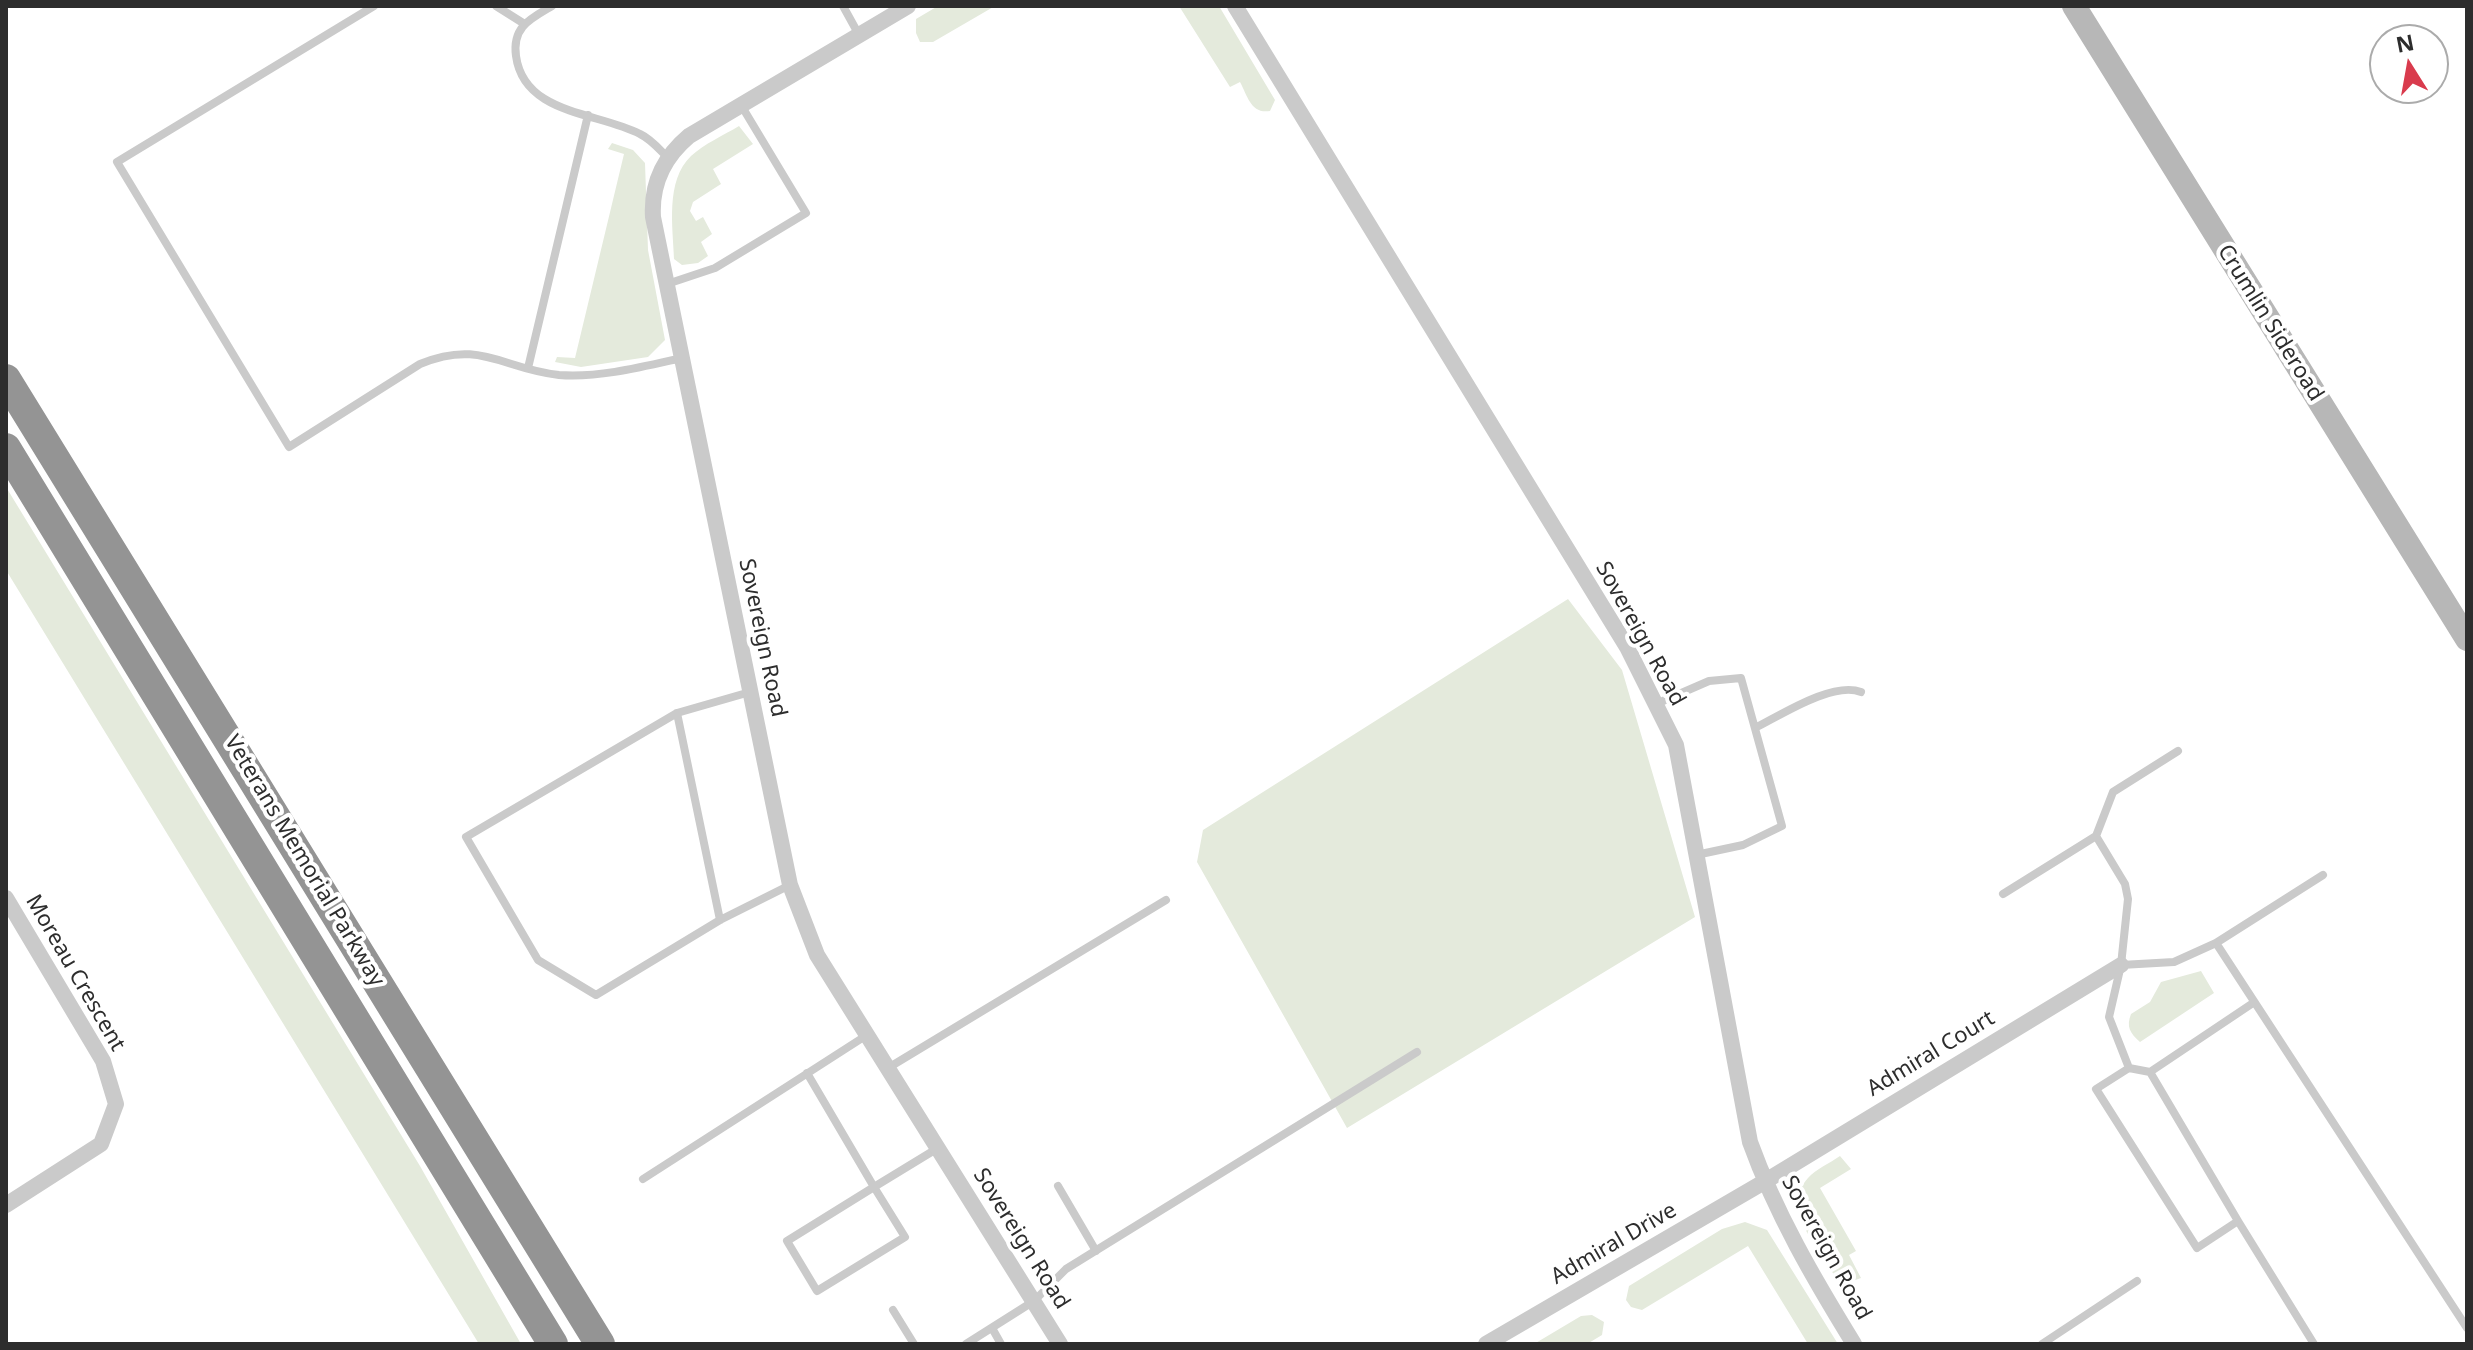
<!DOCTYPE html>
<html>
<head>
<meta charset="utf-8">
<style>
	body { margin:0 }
	#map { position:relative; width:2473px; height:1350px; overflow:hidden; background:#fff; font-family:"Noto Sans",sans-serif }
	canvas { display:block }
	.frame { position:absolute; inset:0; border:8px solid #2d2d2d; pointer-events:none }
	.north { position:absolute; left:2369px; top:24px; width:80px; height:80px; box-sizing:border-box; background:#fff; border:2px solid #ababab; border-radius:50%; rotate:349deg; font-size:22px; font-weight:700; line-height:32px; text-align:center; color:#2d2d2d }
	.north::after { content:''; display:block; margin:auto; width:28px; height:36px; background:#d93b4d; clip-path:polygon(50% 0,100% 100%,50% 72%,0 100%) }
</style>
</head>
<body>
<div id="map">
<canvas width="2473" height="1350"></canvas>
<div class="frame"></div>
<div class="north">N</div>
</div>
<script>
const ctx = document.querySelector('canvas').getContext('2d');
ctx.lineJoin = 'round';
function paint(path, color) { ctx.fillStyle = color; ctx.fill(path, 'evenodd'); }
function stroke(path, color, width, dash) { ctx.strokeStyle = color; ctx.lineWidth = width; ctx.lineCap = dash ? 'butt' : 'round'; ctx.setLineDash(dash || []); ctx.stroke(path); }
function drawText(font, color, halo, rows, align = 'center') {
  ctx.font = font + ' "Noto Sans",sans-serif'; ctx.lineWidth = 8; ctx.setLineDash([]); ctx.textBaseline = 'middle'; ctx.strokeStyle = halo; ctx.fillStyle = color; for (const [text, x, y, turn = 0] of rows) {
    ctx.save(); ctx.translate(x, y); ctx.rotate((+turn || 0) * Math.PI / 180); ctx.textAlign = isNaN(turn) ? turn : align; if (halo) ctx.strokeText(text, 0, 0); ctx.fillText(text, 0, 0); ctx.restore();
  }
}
paint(new Path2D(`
	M938,6h57l-62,36h-13l-4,-9v-14z
	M1179,6h40l56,94 -5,11c-19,3 -22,-14 -30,-29l-10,5z
	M739,126l14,18 -40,25 8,15 -28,18 -3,9 6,10 7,-4 9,17 -11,8 7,14 -10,7 -16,2 -8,-6c-1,-32 -9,-78 17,-103 13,-12 33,-21 48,-30z
	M612,143l21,7 12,13 3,87 17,90 -17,17 -67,10 -26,-5 2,-5 18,1 49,-204 -16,-5z
	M6,487l414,679 101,178h-42l-473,-774z
	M1568,599l54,71 73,247 -348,211 -150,-266 6,-32z
	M2201,971l13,22 -74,49c-10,-9 -14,-15 -9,-28l19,-12 11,-20z
	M1840,1156l11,13 -31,19 36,63 -7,4 12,23 -20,7c-17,-28 -62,-76 -33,-107 8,-9 22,-15 32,-22z
	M1745,1222l22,8 71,114h-30l-60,-98 -106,64 -11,-3 -5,-7 3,-14 93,-57z
	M1592,1315l12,7 -2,13 -15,9h-53l47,-28z`), '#e4eadc');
stroke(new Path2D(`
	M374,6l-257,156 172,285 131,-83c61,-25 82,5 139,11 40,3 83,-8 123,-17
	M496,6l27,17
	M552,6c-22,13 -40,21 -36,50 8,59 82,56 124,78 11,5 19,15 28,24
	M843,6l16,29
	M667,284l48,-16 91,-55 -65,-108
	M528,368l60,-253
	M750,692l-73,21 -211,124 72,123 58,35 124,-75 70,-35
	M1656,704l53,-23 32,-3 41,148 -39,19 -47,10
	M677,713l43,207
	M1755,728c26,-13 78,-47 106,-36
	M2096,836l17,-44 65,-41
	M2003,894l93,-58 29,48 3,15 -7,66 -12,52 20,51 -33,21 101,159 41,-27 76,123
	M2216,943l107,-68
	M2121,965l53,-3 42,-19 251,385
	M888,1068l278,-168
	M2129,1068l21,4 103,-69
	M2150,1072l88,149
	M807,1073l67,114 64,-39
	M643,1179l224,-144
	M1058,1186l38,65
	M874,1187l31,50 -88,54 -30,-50z
	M893,1310l21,34
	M992,1328l9,16
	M966,1344l68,-43 32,-32 351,-217
	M2042,1344l95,-63`), '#cacaca', 8);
stroke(new Path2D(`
	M908,6l-219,130c-25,21 -38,48 -36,81l137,668 27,70 243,389
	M1235,6l392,641 49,98 74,397c26,72 64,137 104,202
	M6,898l97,163 13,43 -15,40 -95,61
	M1486,1344l278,-162 357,-217`), '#cacaca', 16);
stroke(new Path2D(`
	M2074,6l393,633`), '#b7b7b7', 24);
stroke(new Path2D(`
	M6,379l594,965
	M6,448l547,896`), '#949494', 30);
drawText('22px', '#2d2d2d', '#fff', [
	["Crumlin Sideroad",2270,323,58],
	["Sovereign Road",1640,634,61],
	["Sovereign Road",762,638,78],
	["Veterans Memorial Parkway",304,861,59],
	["Moreau Crescent",75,973,60],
	["Admiral Court",1931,1054,-31],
	["Sovereign Road",1021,1239,58],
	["Admiral Drive",1614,1244,-30],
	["Sovereign Road",1826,1248,61]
]);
</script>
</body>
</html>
